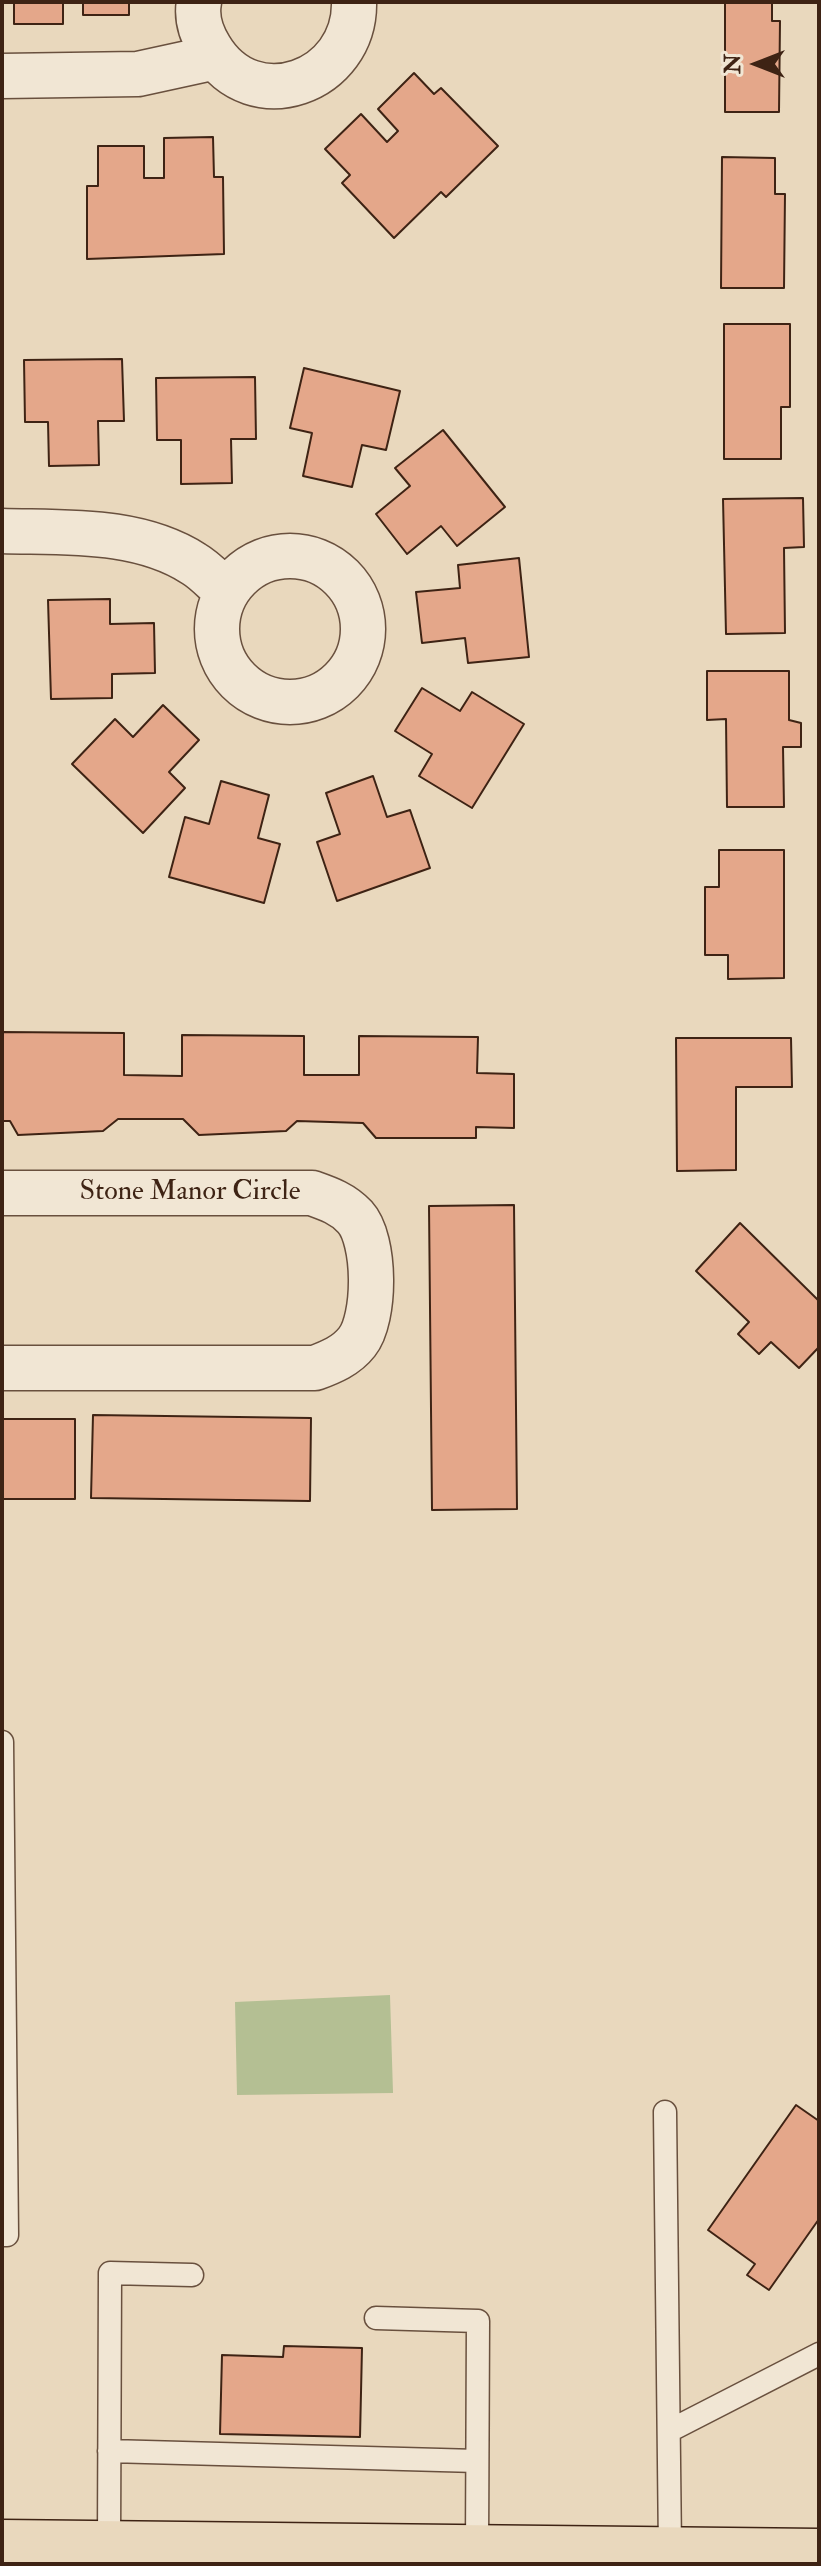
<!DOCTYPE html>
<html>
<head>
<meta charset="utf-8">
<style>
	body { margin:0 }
	#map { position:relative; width:821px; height:2566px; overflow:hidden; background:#e9d8bd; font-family:"IM FELL Double Pica",serif }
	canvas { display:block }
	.frame { position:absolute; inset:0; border:4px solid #3e2314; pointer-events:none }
	.north { position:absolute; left:717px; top:24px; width:80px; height:80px; -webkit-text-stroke:6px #f1e6d4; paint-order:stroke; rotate:270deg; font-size:22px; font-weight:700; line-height:32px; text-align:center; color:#3e2314 }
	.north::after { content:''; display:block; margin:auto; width:28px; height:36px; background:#3e2314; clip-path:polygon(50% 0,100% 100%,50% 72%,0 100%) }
</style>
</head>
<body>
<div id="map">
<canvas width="821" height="2566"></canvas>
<div class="frame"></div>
<div class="north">N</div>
</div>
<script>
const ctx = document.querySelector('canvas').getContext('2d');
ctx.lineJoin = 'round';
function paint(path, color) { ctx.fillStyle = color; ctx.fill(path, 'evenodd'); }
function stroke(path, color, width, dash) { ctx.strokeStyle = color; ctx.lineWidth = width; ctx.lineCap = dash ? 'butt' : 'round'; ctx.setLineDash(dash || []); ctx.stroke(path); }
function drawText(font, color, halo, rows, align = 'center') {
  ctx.font = font + ' "IM FELL Double Pica",serif'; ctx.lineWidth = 6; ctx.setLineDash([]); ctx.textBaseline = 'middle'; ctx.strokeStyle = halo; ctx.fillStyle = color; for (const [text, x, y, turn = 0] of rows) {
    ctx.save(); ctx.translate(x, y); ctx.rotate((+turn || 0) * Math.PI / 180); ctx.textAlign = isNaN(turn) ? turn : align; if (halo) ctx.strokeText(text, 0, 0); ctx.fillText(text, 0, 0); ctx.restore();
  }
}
paint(new Path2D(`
	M390,1995l3,98 -156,2 -2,-93z`), '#b4bf93');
const building = new Path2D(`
	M14,2h49v22h-49z
	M83,2h46v13h-46z
	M725,2h47v19h8l-1,91h-54z
	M414,73l20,21 7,-6 57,58 -52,51 -5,-5 -47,46 -52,-55 8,-8 -25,-26 36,-35 26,28 11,-11 -20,-22z
	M213,137l1,40h9l1,77 -137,5v-73h11v-40h46v32h20v-40z
	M722,157l53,1v36h10l-1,94h-63z
	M724,324h66v83h-9v52h-57z
	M122,359l2,62h-26l1,44 -50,1 -1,-44h-23l-1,-62z
	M304,368l96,23 -14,59 -24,-5 -10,42 -49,-11 9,-43 -22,-5z
	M255,377l1,62h-25l1,44 -51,1v-44h-24l-1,-62z
	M443,430l62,77 -48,39 -16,-20 -34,28 -31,-40 34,-28 -15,-18z
	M803,498l1,49 -20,1 1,85 -59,1 -3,-135z
	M519,558l10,99 -61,6 -3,-25 -43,5 -6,-51 44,-4 -2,-23z
	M110,599v25l44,-1 1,50 -43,1v24l-61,1 -3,-99z
	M707,671h82v49l12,3v24h-18l1,60h-57l-1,-88 -19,1z
	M422,688l38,23 12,-19 52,32 -52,84 -53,-32 13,-22 -37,-23z
	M163,705l36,35 -30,32 16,16 -42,45 -71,-69 43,-45 18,18z
	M373,776l14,41 23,-7 20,58 -93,33 -20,-59 23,-8 -14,-41z
	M221,781l48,14 -11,43 22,6 -16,59 -95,-26 16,-60 24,7z
	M719,850h65v128l-56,1v-24h-23v-68h14z
	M2,1032l122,1v42l58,1v-41l122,1v39h55v-39l119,1 -1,36 37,1v54l-38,-1v11h-100l-13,-15 -66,-2 -11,10 -87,4 -16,-16h-65l-15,12 -85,4 -8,-14h-8z
	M676,1038h115l1,49h-56v83l-59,1z
	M514,1205l3,304 -85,1 -3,-304z
	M740,1223l79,78v46l-20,21 -28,-26 -12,12 -21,-20 11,-12 -53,-51z
	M93,1415l218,3 -1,83 -219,-3z
	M2,1419h73v80h-73z
	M796,2105l23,16v98l-50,71 -22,-15 8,-11 -47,-34z
	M284,2346l78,2 -2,89 -140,-3 2,-79 61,2z`);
paint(building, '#e4a78a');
stroke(building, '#3e2314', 2);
const lane = new Path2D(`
	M2,1742l5,493h-5
	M665,2112l5,438
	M376,2318l102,3 -1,227
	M669,2431l150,-77
	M109,2451l368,10
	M109,2543l1,-270 82,2`);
const street = new Path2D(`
	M199,2c-3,16 3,33 11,46 43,72 146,34 144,-46
	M2,76l136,-2 78,-17
	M2,531c64,2 136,-3 192,33 12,7 22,19 33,28
	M217 629a73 73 0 1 1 146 0a73 73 0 1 1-146 0Z
	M2,1193h310c17,6 31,11 43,24 21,23 21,101 2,125 -11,14 -26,20 -42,26h-313`);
const primary = new Path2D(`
	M2,2542l817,9`);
stroke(lane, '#69503e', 25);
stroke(street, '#69503e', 47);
stroke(primary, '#3e2314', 47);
stroke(lane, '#f1e6d4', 22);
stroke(street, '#f1e6d4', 44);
stroke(primary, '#e9d8bd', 44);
drawText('28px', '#3e2314', '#f1e6d4', [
	["Stone Manor Circle",190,1193]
]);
</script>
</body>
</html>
